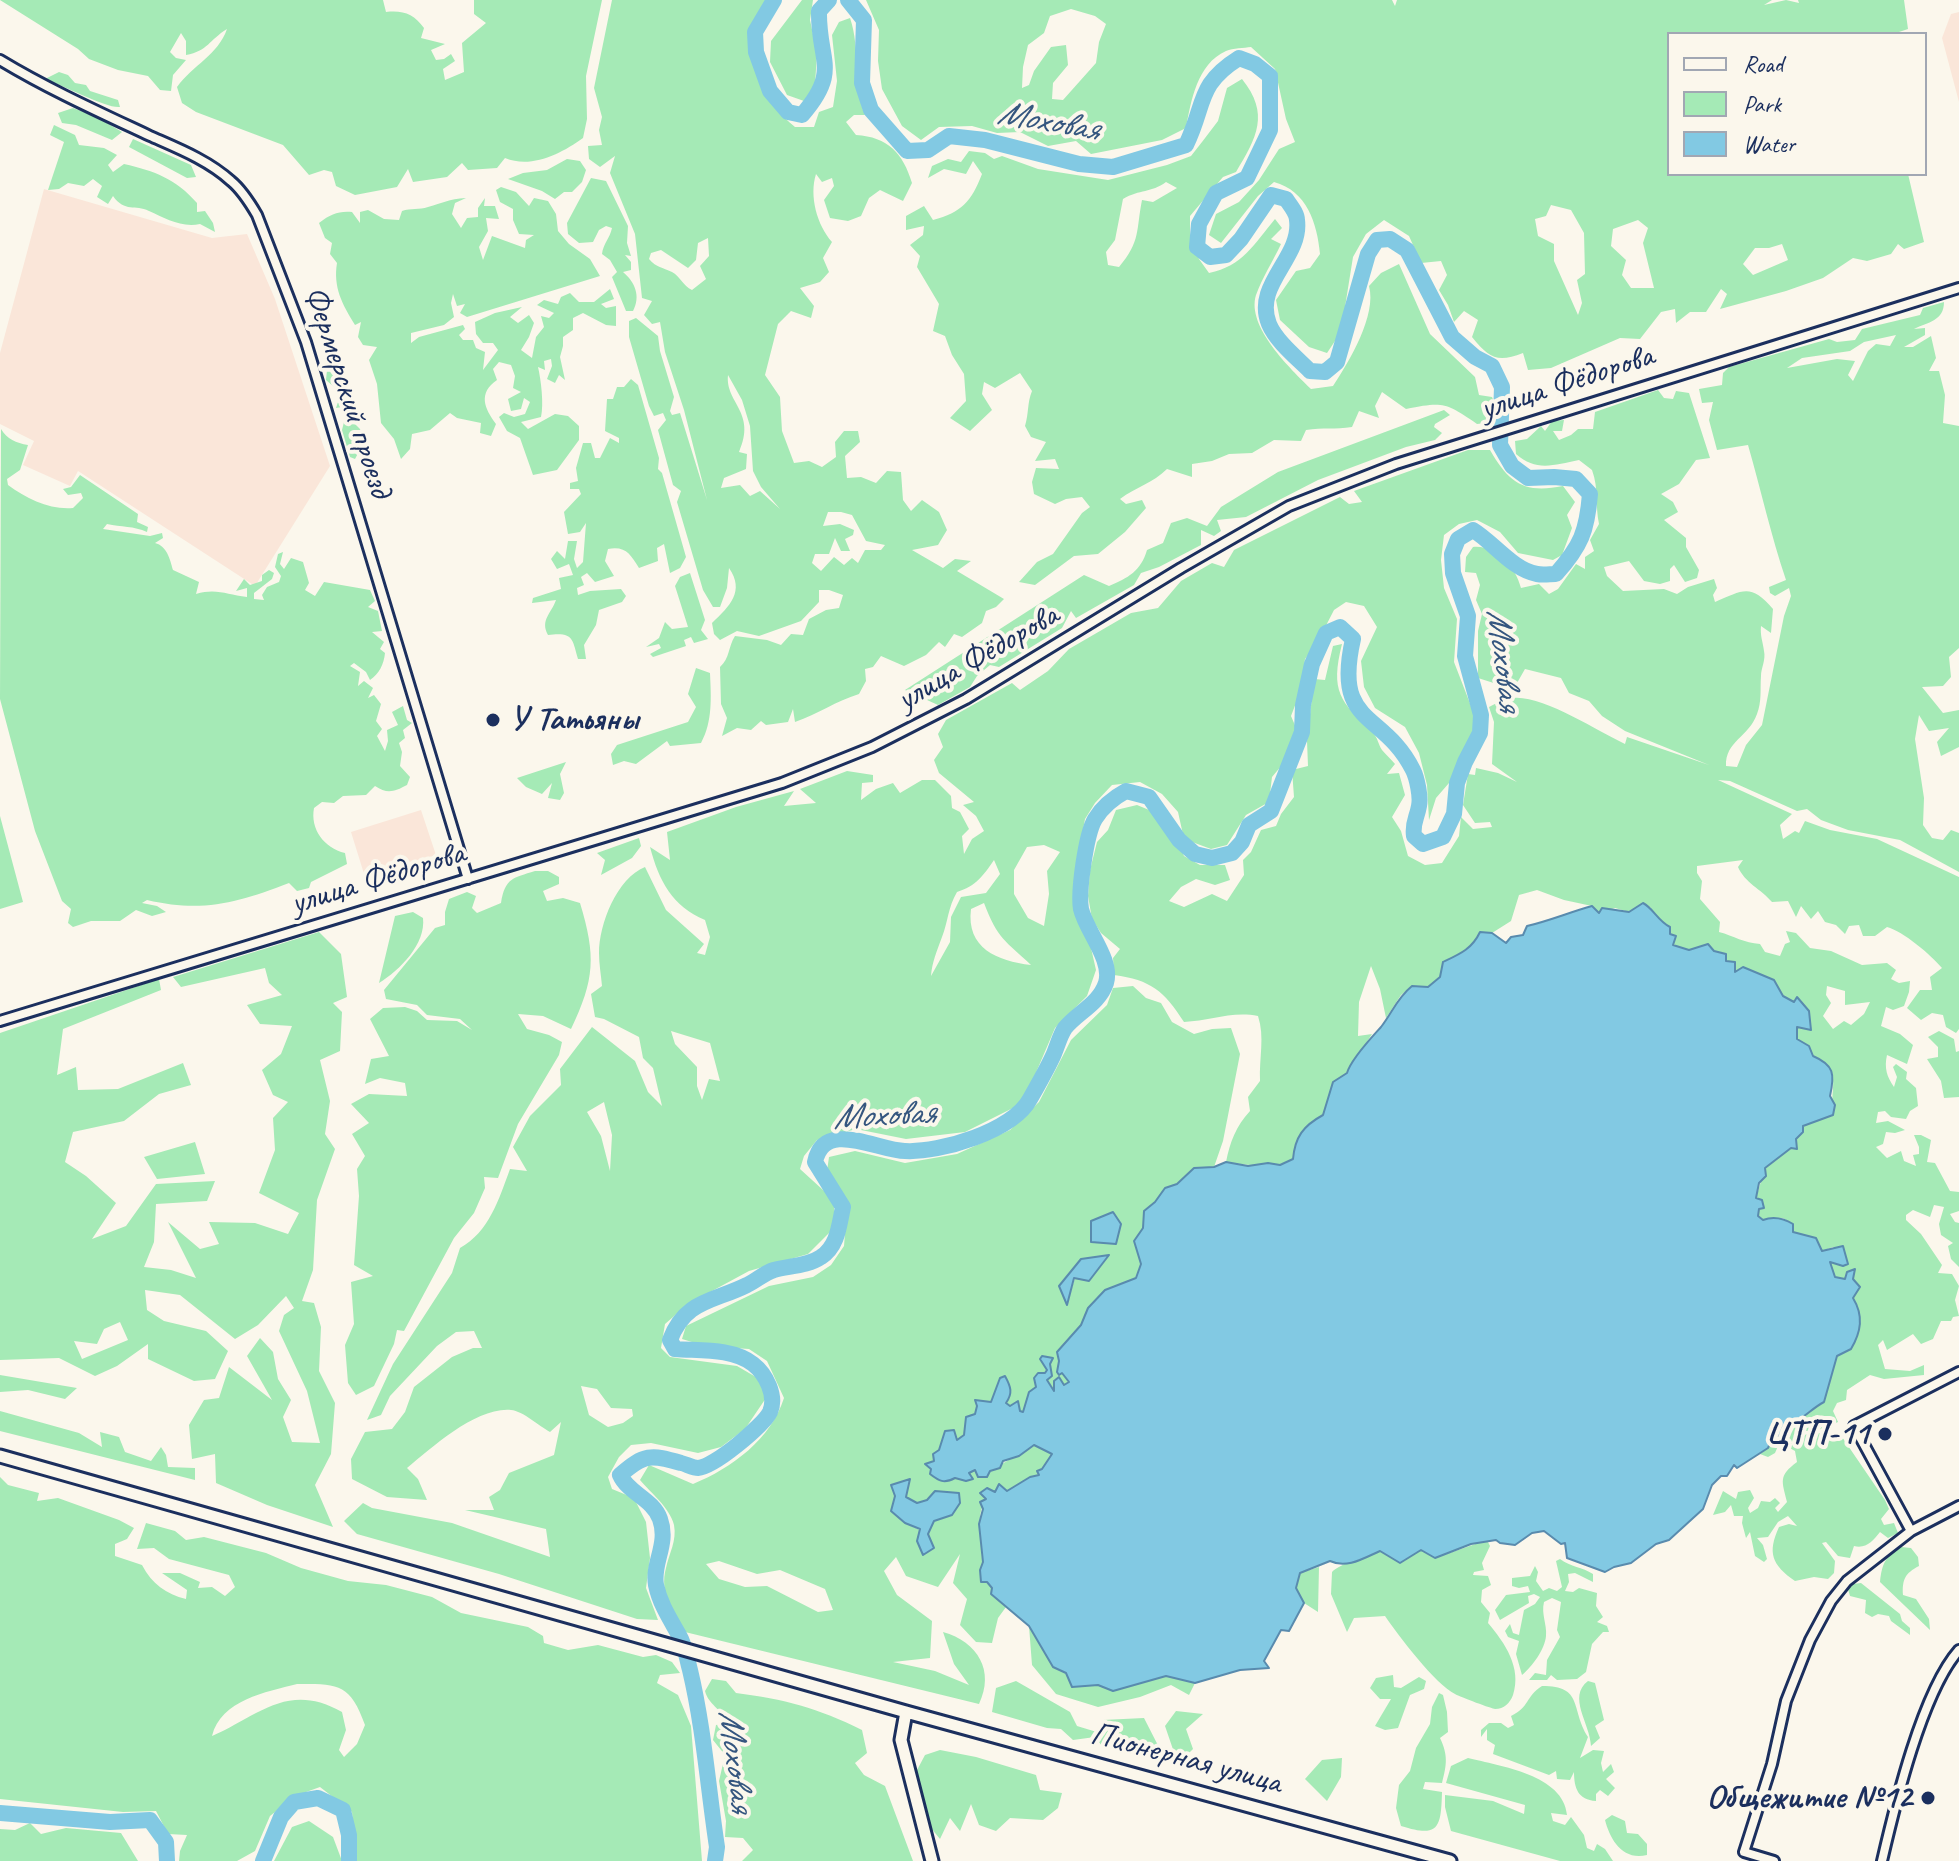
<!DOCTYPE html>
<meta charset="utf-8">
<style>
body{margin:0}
#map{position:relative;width:1959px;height:1861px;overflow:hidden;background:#fbf7ec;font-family:Caveat,sans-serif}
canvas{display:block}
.legend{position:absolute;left:1667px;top:32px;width:260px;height:144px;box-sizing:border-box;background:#fbf7ec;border:2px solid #a1a7b3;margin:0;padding:10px 14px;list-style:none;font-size:24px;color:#1b2f5e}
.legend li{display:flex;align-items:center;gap:16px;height:40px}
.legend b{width:40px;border:2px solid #a1a7b3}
</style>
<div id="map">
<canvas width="1959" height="1861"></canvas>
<ul class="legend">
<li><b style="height:10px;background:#fbf7ec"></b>Road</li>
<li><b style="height:22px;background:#a5eab6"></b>Park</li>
<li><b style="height:22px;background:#82c9e3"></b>Water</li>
</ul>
</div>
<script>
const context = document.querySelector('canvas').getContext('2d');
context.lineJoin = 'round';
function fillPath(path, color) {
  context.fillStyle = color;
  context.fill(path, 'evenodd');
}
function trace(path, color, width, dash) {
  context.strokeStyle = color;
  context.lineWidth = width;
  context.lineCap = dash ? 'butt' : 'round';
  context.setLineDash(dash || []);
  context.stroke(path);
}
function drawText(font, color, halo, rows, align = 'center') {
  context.font = font + ' Caveat,sans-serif';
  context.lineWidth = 8;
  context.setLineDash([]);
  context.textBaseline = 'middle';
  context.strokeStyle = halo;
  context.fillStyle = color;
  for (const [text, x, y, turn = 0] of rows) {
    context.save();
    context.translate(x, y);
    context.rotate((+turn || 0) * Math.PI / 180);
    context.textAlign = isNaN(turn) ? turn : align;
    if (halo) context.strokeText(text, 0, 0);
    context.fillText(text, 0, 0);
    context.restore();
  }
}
fillPath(new Path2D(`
 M1959 12V102L1942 38 1951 14Z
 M44 189 212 238 247 234 275 299 330 466 255 586 78 471 70 486 23 465 34 441 0 424V353Z
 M421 810 436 855 365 877 351 832Z`), '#fae6d9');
fillPath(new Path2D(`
 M0 0H383L386 12C403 10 414 14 424 28L421 38 445 44 431 50 436 60 444 59 451 54 455 61 443 69 445 80 464 72 462 43 486 23 474 14V0H602L586 76 587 119 583 138C561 154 531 169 505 158L497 168 468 170 462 163 447 177 413 182 408 169 397 187 355 195 336 186 332 172 324 170 309 175 283 145 196 112 182 103 177 87C193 65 218 55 227 29 209 40 208 51 186 55V41L181 33 170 52 176 58 186 60 173 75 171 91 160 90 148 76 118 70 89 59 78 49Z
 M612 0H766C763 8 757 15 754 23 742 59 767 105 795 127H814L819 112 833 107 837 81 832 35 839 22 850 18C861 50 852 83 865 115H854L846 122 856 135C888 137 903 153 912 183L903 201 880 190 869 198 861 216 848 221 830 218 824 200 834 186 832 178 822 182 816 174C809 196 817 225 832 242L823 258 829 272 820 282 800 288 814 306 811 318 791 311 778 324 765 375 780 397 782 431 794 463 809 461 822 467 836 457 835 442 844 431H858L860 442 845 456 847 478 861 477 876 483 887 471 901 472 903 500 911 511 922 500 939 512 947 530 938 545 912 550 943 568 955 559 971 561 957 571 1004 599 996 607 986 611 982 623 962 637 954 634 945 647 939 642 926 655 904 666 881 656 873 667 865 669 866 681 859 694C836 701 818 714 795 722L793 709 788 722 766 725 761 721 751 730 737 728 722 736 727 718 721 704 720 667C730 658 728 647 735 636L767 640 781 645 791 634 803 635 809 619 826 610 839 608 843 595 829 590H819V602L801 621 759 636 737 631 720 640 714 634 712 623C730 606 745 591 729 568L727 588 720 607H713L703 590 677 502 681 491 673 485 658 430 666 420 663 413 654 416 649 406 629 337V321L636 318 658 336 660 351 674 397 670 411 672 415 680 413 707 500 684 410 665 352 660 322 652 324 644 315 652 301 642 298 635 234 610 173 615 156 600 167 589 159 588 146 602 145 599 130 602 117 594 88ZM708 238 709 256 700 266 706 279 692 290C683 286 680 276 672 272 662 267 657 268 649 259L651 253 661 250 688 268 696 260 698 243ZM728 375 742 400 750 426 753 471 761 487 780 509 760 491 750 496 740 485 721 488 724 478 746 469 747 454 739 452C757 412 725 403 728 375ZM828 512H841L852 515 866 541 885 545 881 550H865L858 563 852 558 844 565 834 557 821 571 812 563 815 554H829L835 538 841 551H850L845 539 853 535 854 530 840 524 823 526Z
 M802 0H813L810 20 817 53 815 85 804 101 787 95 770 62 771 41Z
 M866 0H1392L1395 6 1397 0H1772L1764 5 1786 0 1799 3 1798 0H1904L1908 29 1893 34H1669V174H1908L1924 242 1904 249 1898 244 1891 254 1867 261 1853 258 1823 278 1786 291 1720 309 1727 294 1721 289 1706 312H1690L1676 323 1675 309 1661 312 1640 339 1620 338 1551 368 1528 370 1523 353C1497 363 1489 358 1472 337L1478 320 1464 311 1454 322 1448 305 1439 290 1447 275 1441 261 1421 263 1409 236 1384 220 1366 234 1353 257 1341 332 1327 353 1309 347 1280 320 1276 300 1296 271 1310 268 1320 254C1317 223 1307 191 1274 182L1258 196 1221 243 1209 235 1216 214 1239 202 1259 180 1279 149 1295 142 1286 119 1275 69 1251 47C1244 48 1233 48 1226 51 1197 64 1191 101 1186 128L1162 140 1091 154 1076 141 1048 146 1020 132 997 133 972 126 939 127 921 140 902 126 882 89 878 61 879 30ZM1071 9 1095 16 1106 24 1099 42 1096 63 1063 100 1052 99 1053 83 1068 65 1066 45 1051 47 1034 71 1029 85 1022 88 1023 67 1028 45 1044 33 1050 16ZM1551 205 1571 210 1584 233 1585 274 1577 280 1582 303 1578 315 1554 261V244L1538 236 1535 219 1546 216ZM1638 220 1648 228 1643 243 1654 288H1631L1622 275 1626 260 1611 246 1613 229ZM1782 244 1788 260 1753 275 1743 264 1755 248H1769Z
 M59 72 68 75 75 83 86 85 90 91 118 100 120 107C108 109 62 85 45 79Z
 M1242 79C1270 114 1257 137 1236 172L1223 177 1190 216V235L1199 259 1209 273C1243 266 1254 244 1275 219L1282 228 1271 239 1281 244C1273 261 1262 278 1256 295 1246 327 1291 369 1311 389L1333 386C1349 362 1377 315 1369 286L1381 273 1399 264 1430 334 1475 377 1479 395 1492 397 1497 409 1486 423 1477 424C1445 402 1443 402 1406 409L1382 392 1375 406 1379 418 1359 411 1352 427C1335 430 1323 427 1306 430L1301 441 1274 440 1252 453 1229 454 1212 461 1192 464V477L1167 469C1153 483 1136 487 1120 499L1126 504 1142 500 1146 508 1125 532 1098 554 1074 556 1035 585 1019 582 1037 562 1053 554 1082 513 1090 507 1082 497 1066 499 1055 504 1034 494 1032 482 1036 468 1059 469 1055 459 1035 461 1046 442 1031 437 1025 426C1029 413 1027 403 1032 391L1020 373 995 388 984 382 982 394 992 410 970 431 950 418 966 401 964 374 952 355 945 336 933 331 939 304 917 267 920 256 910 245 923 235 924 226 906 230V216L924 206 933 220C962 212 971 202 982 174L973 161 966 174 944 169 928 178 932 166 948 159 961 162 969 151 985 153 994 159 1002 156 1038 169 1108 180 1167 165 1191 156 1202 142 1218 121 1227 88ZM1166 182 1177 188 1153 202 1142 200C1136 230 1141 241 1119 267L1108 265 1106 252 1115 240 1123 199C1140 189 1151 193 1166 182Z
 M73 108 95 116 122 132 112 140 76 125 62 123 58 113Z
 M54 125 75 135 79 145 104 148 117 155 108 165 113 172 124 164C155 171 176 179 197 203V212L205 211 213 223 215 232 200 224C181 228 165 218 149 211 135 204 125 213 113 196L108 204 97 197 102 186 93 179 84 186 68 183 59 189 48 190 64 142 50 135Z
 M133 139 191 165 196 177 187 178 129 147Z
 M567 159 580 161 586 170 582 182 572 192H564L555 199 542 191 508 179 523 173 547 170Z
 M591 178 606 181 628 226 627 243 631 256 625 255 631 262V270L623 272C635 282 641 296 633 311H626L612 277 617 272 610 260 602 254C603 244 610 238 612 228L606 226 599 230 593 242 579 243 568 234 567 223Z
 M501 187 516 192 529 206 534 198 548 201 556 214 558 231 569 244 590 259 600 276 467 317 460 313 465 304 457 306 453 294 451 303 454 317 444 325 411 333V343L419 337 463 325 465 329 459 335 463 340H473L476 348 485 352 483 370 498 350 493 343H483L476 334 475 322 495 313 522 307 510 317 518 323 529 315 534 323 529 337 521 350 532 358 536 337 544 327 541 316 549 318 554 313 537 305 544 300 558 304 561 297 570 293 579 302H594L610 289 614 299 601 304 606 308 616 306V326L606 325 583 313 573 318V330L563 337V346L560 357 565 380 559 375 555 383 547 379 552 366 551 359 544 361 545 370 538 367C541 380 544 404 541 417L521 422 528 429 555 414 568 416 579 426V440L557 470 533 475 520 438 507 431 499 417 504 413 514 417 525 414 530 402 524 398 521 409 511 411 508 399 521 392 513 388 515 376 511 365 499 362 493 369 497 380C478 393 484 408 496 424L491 436 480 433 481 423 457 418 450 413 430 430 412 434 410 449 401 459 394 439 381 423 377 384 369 360 377 347 363 345 358 337 361 322 355 325C342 304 333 287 337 263L330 254 332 243 325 238 319 223C331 214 338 211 352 212L360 223V212L368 210 384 219 399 220 402 211C411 208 419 210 428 207 443 203 448 199 466 198L455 203 452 214 461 228 467 218 478 217V208L485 198 484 206H495L499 219 486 218 488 231 479 247 483 260 492 236 525 248 526 240 534 235 519 234 513 220V209L500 202 496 190Z
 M1944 302C1944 321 1928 322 1914 329L1925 328V335L1904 347H1913L1931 336 1936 358 1929 371H1939L1945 395 1943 423 1959 426V648L1949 657 1951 677 1943 686 1922 687 1943 713 1959 710V747L1941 756 1937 742 1949 728 1929 731 1919 715 1915 739 1924 798 1923 825 1932 838 1943 840 1951 830 1959 833V872L1900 840 1848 830 1821 820 1807 809 1797 811 1730 781 1718 780 1792 814 1780 825 1783 839 1795 831 1799 833 1805 821 1830 830 1877 839 1959 877V1029L1956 1033 1946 1027 1943 1015 1932 1013 1921 1020 1907 1008 1920 990H1932L1930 977 1942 968C1931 955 1903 931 1887 927L1875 936H1863L1859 925 1849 926 1845 934 1836 925 1825 922 1818 911 1811 919 1801 906 1796 917 1788 901 1772 902C1761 889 1745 883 1738 867L1743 860 1697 866V873L1702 881 1700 899 1720 922 1719 932C1734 936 1744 943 1760 944L1765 952 1780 956 1785 944 1790 942 1786 931 1796 933 1810 948 1831 951 1862 965 1887 963 1896 970 1891 979 1899 983 1910 981 1909 992 1904 1006 1893 1010 1886 1007 1881 1026 1900 1034 1913 1045 1907 1064 1887 1055C1884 1068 1887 1077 1894 1087L1897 1077 1893 1067 1896 1064 1907 1072 1906 1079 1916 1088 1918 1106 1910 1111 1906 1119 1891 1117 1885 1111 1878 1112 1876 1123 1888 1121 1905 1130 1895 1133 1886 1132 1883 1144 1876 1147 1887 1158 1901 1151 1904 1161 1916 1166 1913 1155 1919 1154V1147L1914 1135H1921L1931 1140 1927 1162 1935 1163 1950 1191 1959 1192V1211L1950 1214 1955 1222 1959 1223V1267L1951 1259 1948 1246 1953 1243 1941 1235 1939 1224 1944 1207 1934 1205 1930 1217 1913 1210 1906 1215V1220L1921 1234 1942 1265 1938 1273 1952 1274 1959 1286 1955 1300 1959 1316 1953 1317 1951 1321H1941L1933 1339 1921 1344 1913 1334 1887 1350 1883 1340 1878 1345 1885 1369 1910 1371 1924 1365V1375L1884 1379 1870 1375 1847 1390 1846 1400 1837 1403 1833 1411 1838 1422 1816 1431H1805L1802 1435 1830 1432 1840 1434 1885 1500 1889 1509 1881 1519 1884 1525 1894 1523 1898 1533 1888 1538 1880 1532C1873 1541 1866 1549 1854 1546L1850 1558 1838 1556 1826 1542 1822 1543 1835 1561 1834 1573 1828 1579 1814 1577 1795 1581C1772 1565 1767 1553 1779 1527L1789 1524 1797 1526 1788 1516 1778 1522 1768 1537 1757 1538 1763 1545 1767 1559 1764 1562 1755 1556 1750 1532 1746 1538 1742 1523 1743 1516H1734L1731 1505 1725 1512 1713 1515 1723 1491 1736 1499 1738 1492 1750 1490 1754 1498 1748 1508 1750 1513 1758 1508 1761 1501 1770 1502 1775 1498 1780 1503 1775 1508 1778 1512 1787 1502C1782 1481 1778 1476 1797 1462L1795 1451 1786 1446H1778L1775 1453 1768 1457 1760 1454 1768 1448 1772 1438 1782 1434 1787 1424C1803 1421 1810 1409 1824 1402L1853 1298 1846 1280 1835 1277 1830 1262 1847 1264 1845 1257 1833 1247 1822 1251 1808 1237 1793 1232 1792 1224 1783 1218 1763 1220 1758 1216 1759 1208H1764L1756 1198 1765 1168 1791 1148 1797 1149 1796 1139 1803 1132V1126L1833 1115C1829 1088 1844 1068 1813 1056L1809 1046 1797 1040V1027L1810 1030 1796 998 1794 1002 1783 996 1774 980 1743 967 1735 972 1708 944 1689 950 1673 945 1670 927 1658 920 1650 907 1629 912 1615 908 1599 913 1592 906 1564 900 1537 890 1519 895 1511 921 1492 933 1480 932C1472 949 1460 954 1443 962L1440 977 1427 988 1412 986 1401 995 1386 1018 1380 989 1371 966 1359 1002 1358 1036 1372 1034 1347 1073 1333 1082 1323 1115C1304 1126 1295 1137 1293 1159 1280 1169 1243 1165 1226 1162 1230 1142 1236 1126 1250 1111L1248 1097 1260 1081C1259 1058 1265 1037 1258 1016 1231 1011 1210 1021 1184 1022 1164 991 1151 980 1114 975L1113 958 1120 949 1101 933 1092 919 1088 896 1090 870 1097 842 1108 830 1116 810 1137 805 1154 812 1164 831 1180 846 1184 856 1200 865H1225L1230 880 1215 885 1196 879 1181 887 1169 901 1184 907 1212 894 1227 901 1244 875 1243 860 1251 852 1261 830 1276 826 1281 814 1294 797 1292 770 1308 766 1307 741 1314 679 1325 680 1333 646 1342 644C1330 692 1340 701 1373 733 1378 738 1378 744 1382 750 1386 755 1391 759 1395 764L1387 774 1399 773 1405 795 1392 817 1401 831 1408 856 1425 865 1442 863 1459 836 1461 817 1473 829 1492 827 1490 822 1475 823 1463 805 1468 774 1475 775 1476 768 1498 773 1517 782 1492 764 1494 722 1489 707C1497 703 1504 699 1513 698 1543 695 1597 731 1625 744L1627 737 1709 765 1625 731 1602 716 1589 701 1569 693 1561 678 1525 669 1517 683 1503 686 1478 678V631L1482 614 1476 600 1480 585 1476 573 1465 572 1466 557 1473 547C1497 545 1515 566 1521 588L1539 584 1549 594 1558 589 1576 564 1585 569V557L1594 551 1590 540 1599 524C1595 505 1599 489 1592 470L1579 460C1554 465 1536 472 1516 454L1515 441 1527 439 1541 426 1545 431 1552 421 1564 420 1562 431H1553L1559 440 1571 435 1578 429H1593L1595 412 1658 390 1664 398 1673 399 1676 391 1689 393 1710 458 1696 460 1679 484 1661 494 1673 502 1678 512 1664 520 1686 538V547L1699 570 1697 578 1685 582 1674 565 1670 569V581L1660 584 1644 581 1629 561 1604 567 1607 576 1623 591 1664 589 1677 594 1688 587 1714 579 1717 588 1713 595 1715 602C1743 590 1751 583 1773 609L1771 633 1761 626C1760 636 1763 642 1764 651 1766 660 1761 668 1761 676 1760 690 1762 701 1757 714 1749 737 1725 741 1726 766L1737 767 1746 745 1762 725 1784 616 1791 596 1789 588 1775 596 1770 593 1769 587 1786 580C1771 536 1761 490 1748 445L1717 450 1709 420 1713 402 1702 403 1699 389 1722 385 1723 373 1729 367 1829 339 1837 342 1855 340 1862 329 1920 315 1923 308ZM1896 335 1890 346 1876 344 1868 351 1853 381 1848 375 1855 361 1837 359 1787 368 1802 358 1850 351 1864 342ZM1827 986 1845 991V1005L1870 1002 1864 1014 1851 1025 1844 1021 1833 1029 1823 1016 1831 1003 1826 995Z
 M332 366 344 368 340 380 348 385 345 397 357 409 354 423 360 429 364 442 355 459 350 457 342 430 348 406 336 408 341 393 326 380 327 370Z
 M631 379 638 385 659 458 658 469 662 473 686 557 680 568 670 573 664 544 657 548 658 561 639 568C630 554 626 546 608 549L605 561 614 576 595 582 587 573 581 577 584 585 577 588 578 595 590 591 621 589 626 596 622 602 599 610 596 625 584 645 586 659H578C572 639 574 632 548 635 540 620 551 614 556 600L532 603 533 598 561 589 559 578 573 575 569 564 557 569 551 559 557 551 565 559 568 541H577L574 559 577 568 583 562 586 523 580 532 568 534 564 512 581 494 579 489H570V483L578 481 576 468 583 443H591L595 458H600L610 438 619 443V438L605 431 607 399H613L617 387H624Z
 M1444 410 1450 415 1435 424 1434 427 1442 433 1435 440 1406 447 1318 480 1246 517 1217 520 1221 531 1214 536 1201 530V545L1159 567 1141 573 1134 585 1076 618 1071 611 1062 628 999 667 990 665 977 676 970 687 938 705 905 690 1084 575 1109 586C1128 578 1141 571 1147 550L1163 543 1171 523 1187 518 1207 526 1221 507 1278 472Z
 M1 429C7 439 16 443 28 445L20 470 7 479 8 485C27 499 50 510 73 508L83 498 81 493 68 495 63 489 71 487 80 475 138 514 137 522 148 527 147 532C134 526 121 527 107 524L103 529 150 536 162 533 163 538 155 543C167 546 170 559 173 570L199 582 196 594C217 588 227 595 247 597V588L236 591 244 579 250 585 262 581V575L269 570 274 573 272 579 254 593V599L264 600 262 595 267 587 279 582 281 576 275 567 278 554 283 552 280 564 284 569 291 558 303 562 309 583 305 590 315 596 324 582 370 590 375 601 368 607 378 611 382 631 372 632 384 642 380 649 385 653C384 664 379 674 370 680L366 672 354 663 350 666 360 672 358 686 364 681 373 688 368 698 374 695 381 704 376 721 382 729 377 736 385 751 388 741 387 730 398 725 392 712 403 706 407 720 412 723 403 730 405 738 399 743 402 752 400 766 410 777 407 785C394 792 387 794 375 786L366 795 343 796 334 803 322 802 314 808C310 829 324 848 345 853L347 864 311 882 309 888 297 891 289 883C237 903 202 913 147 900L142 903 157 906 166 912 152 916 136 910 120 921H91L73 927 68 923 71 909 62 901 35 831 0 699Z
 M1468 450H1490C1509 483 1524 494 1563 486L1575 502 1567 515 1572 528 1562 555 1553 560 1518 553 1500 532 1477 520 1459 524 1444 535 1441 560 1444 588 1457 619 1454 662 1476 719 1473 738 1449 783 1436 798 1429 820 1427 785 1419 753 1405 727 1375 708 1364 687 1361 661 1377 627 1364 606 1346 602 1334 610 1317 643 1305 659 1301 690 1291 716 1297 730 1282 765 1272 777 1269 802 1246 815 1227 845 1211 849 1184 839 1178 812 1162 794 1140 782 1112 785 1095 803 1085 819 1073 887 1077 914 1091 948 1096 970 1087 996 1055 1028 1029 1089 1017 1106 965 1132 906 1139 856 1129 817 1140 804 1156 800 1169 834 1200V1228L808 1254 749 1271 688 1304 665 1324 661 1348 670 1357 737 1366 761 1380 766 1398 745 1429 721 1447 698 1453 651 1443 631 1445 619 1457 608 1477 612 1489 634 1498 646 1522 650 1558 646 1588 658 1620 637 1619 499 1574 357 1534 344 1521 363 1503 372 1508 452 1523 550 1557 546 1529 465 1510H494L489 1497 500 1490 509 1473 554 1455 561 1422 550 1432C539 1426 523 1411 511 1410 476 1407 433 1447 407 1468L418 1479 427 1500 387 1497 352 1479 351 1459 365 1432 392 1429 405 1412 414 1387 452 1357 473 1348H482L474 1331 456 1332 437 1346 390 1396 381 1415 367 1420 393 1364 452 1273 460 1248C489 1232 499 1199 510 1169L527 1171 513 1147 530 1116 561 1085 560 1069 592 1027 635 1061 648 1092 662 1106 653 1068 643 1058 639 1037 604 1019 595 1017 591 994 602 986C601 975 599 964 599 953 599 924 617 878 645 867L666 910 704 944 697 953 705 955 710 937 705 920C672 906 659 881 650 847L670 860 667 832 736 807 794 791 784 806 816 803 800 789 847 771 873 775V782L862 783 861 800 876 789 893 783 900 793 922 780H935L951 796 952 808 960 812 969 829 962 836 964 854 972 839 984 831 976 816 963 805 974 802 939 773 934 760 943 747 938 734 946 720 1012 683 1020 690 1048 671 1069 649 1131 613 1158 608 1181 581 1212 563 1224 567 1234 550 1340 497 1349 504 1362 502 1354 491ZM1044 845 1060 852 1047 871 1049 894 1044 926 1028 918 1014 894V870L1027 847ZM994 860 1000 874 986 893 961 897 951 917 950 942 931 976C932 962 937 951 942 937 948 922 948 907 957 892 976 886 983 876 994 860ZM984 903C998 940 1005 940 1031 965 997 961 966 948 971 909ZM671 1031 710 1043 720 1081 709 1079 702 1100 697 1086V1067L675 1044ZM604 1102 612 1135 610 1171 601 1136 587 1112ZM581 1386 597 1389 611 1408 632 1409 633 1416 623 1423 608 1427 589 1415Z
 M690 573 705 620 701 630 708 639 694 643 691 637 684 640 686 646 653 657 650 654 661 648 659 644 646 647 659 638 665 622 672 629 688 627 675 586 680 577Z
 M696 668 710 673C711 697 713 721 701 743L670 746 667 741 636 764 624 761 613 765 611 754 617 745 688 722 696 707 688 694Z
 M566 762 560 774 564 793 560 800 548 798 552 783 542 794 526 787 517 778Z
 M0 816 23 902 0 909Z
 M639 838 641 846 632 858 601 875 605 860 597 853Z
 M535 871H548L559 877V884L543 891 547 901 563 898 580 903C596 956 595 979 571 1029L543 1016 518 1014 527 1029 549 1035 562 1042 559 1055 518 1124 498 1178 484 1177 485 1188 474 1213 454 1238 404 1331 397 1330 394 1344 374 1386 356 1395 348 1383 345 1345 354 1324 351 1282 373 1276 354 1265 359 1196 357 1169 365 1156 352 1134 369 1123 351 1104 369 1094 407 1096 405 1083 380 1078 365 1084 371 1059 389 1056 370 1019 383 1008 405 1007 417 1011 427 1020 457 1021 472 1030 460 1019 427 1015 417 1005 386 999 384 990 435 928 445 925V912L449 899 467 892 476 896 472 908 477 913 501 903C505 878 513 878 535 871Z
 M413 912 423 918C426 944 400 970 379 983L395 916Z
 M319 932 341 954 347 997 333 1003 342 1012 340 1051 320 1060 330 1101 325 1134 335 1149 317 1200 313 1270 302 1301 314 1303 321 1327 319 1371 335 1403 331 1454 315 1485 333 1527 267 1505 216 1483 215 1454 192 1459 189 1425 204 1400 219 1398 229 1367 272 1400 247 1356 260 1338 273 1352 278 1379 291 1400 283 1417 292 1442 320 1443 307 1391 279 1331 284 1315 294 1308 286 1296 258 1325 235 1339 180 1295 145 1290 147 1310 164 1321 206 1331 228 1351 215 1379 194 1381 148 1359V1344L117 1366 95 1376 59 1358 0 1360V1033L159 979 161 990 63 1029 57 1075 76 1067 78 1090 118 1089 183 1063 191 1085 159 1094 124 1121 73 1132 65 1162 86 1176 116 1203 92 1239 126 1226 156 1184 215 1181 207 1201 156 1204 154 1242 144 1267 171 1270 196 1278 168 1222 200 1249 219 1244 209 1222 255 1223 288 1234 299 1213 259 1193 275 1150 273 1118 288 1102 273 1095 262 1070 281 1054 292 1026 260 1024 247 1005 282 995 269 983 265 968 181 987 173 977ZM120 1322 128 1340 82 1359 74 1341 97 1344 104 1329Z
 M1133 986 1146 998 1161 1003 1172 1022 1194 1034 1212 1029 1231 1028 1240 1054 1223 1141 1214 1167 1194 1168 1177 1184 1165 1188 1155 1202 1144 1211 1143 1228 1134 1241 1141 1264 1136 1278 1105 1290 1088 1308 1081 1325 1057 1352 1062 1373 1069 1382 1064 1385 1058 1378 1054 1381 1055 1392 1047 1379 1052 1375 1047 1359H1040L1047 1370 1036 1387 1029 1392 1023 1413 1006 1403 1000 1378 991 1402 976 1401 977 1406 975 1414 967 1418 964 1435 957 1441 948 1481 975 1470 990 1471 1034 1445 1053 1454 1042 1469 1038 1471 1040 1475C1026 1477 1018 1487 1006 1491 997 1494 1002 1489 994 1493 972 1504 982 1539 982 1558 983 1566 980 1573 981 1582L986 1581 992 1588 991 1594 1006 1607 998 1618 992 1643 976 1642 960 1625 967 1599 953 1583 960 1554 938 1587 906 1576 896 1557 884 1571 897 1595 932 1621 930 1658 893 1662 935 1671 969 1685 954 1664 943 1632C978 1642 995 1671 979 1704L685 1632C673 1611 659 1593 666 1568 669 1553 677 1541 674 1525 670 1508 651 1493 640 1480L649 1465 693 1484C732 1468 771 1439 784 1398L767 1361 749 1349 705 1346 682 1339 686 1326 769 1286 813 1277 831 1265 844 1246 847 1208 840 1189 827 1171 829 1157 855 1151 905 1163 957 1154 1010 1130 1039 1102 1071 1040 1107 1005 1113 988ZM1108 1256 1089 1281 1075 1278 1067 1303 1059 1285 1081 1259ZM910 1480 905 1497 918 1503 927 1500 952 1515 934 1521 928 1534 905 1523 891 1511 895 1496ZM719 1561 757 1574 780 1570 825 1589 833 1610 818 1612 767 1586 745 1587 719 1579 706 1564Z
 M1939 1031 1954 1039 1956 1052 1959 1051V1097L1944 1098 1941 1081 1927 1059 1938 1057V1047L1928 1037Z
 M195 1142 205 1174 157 1179 144 1157Z
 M0 1375 77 1388 65 1399 28 1390 0 1392Z
 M0 1411 79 1433 102 1447 100 1432 119 1437 125 1452 151 1461 161 1447 166 1455 168 1467 195 1468V1480L0 1431Z
 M0 1477 8 1485 39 1493 37 1501 58 1498 119 1520 134 1528 127 1539 115 1544V1556L142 1565C152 1584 166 1594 186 1599L187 1590 162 1573H180L200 1582 198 1588 212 1587 225 1596 235 1587 229 1575 169 1559 154 1548 137 1549 146 1523 175 1531 186 1540 204 1537 266 1553 301 1568 348 1581 386 1585 432 1597 461 1613 528 1627 543 1636 544 1643 568 1650 598 1645 643 1657 656 1655 672 1662 680 1673 660 1675 657 1683 678 1695 691 1726 702 1861H356L352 1812 320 1787 295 1796 270 1816 255 1851 237 1861H179L180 1851 187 1835 168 1834 156 1811 123 1812 0 1799ZM297 1684C338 1684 350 1683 365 1725L357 1744 344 1757 339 1750 346 1730 342 1712C288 1681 258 1716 212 1736 221 1700 266 1692 297 1684Z
 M1487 1540 1490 1546 1482 1563 1484 1570 1474 1572 1473 1575 1488 1576 1491 1585 1482 1590 1481 1602 1490 1613 1488 1623C1505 1643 1522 1668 1513 1695 1510 1703 1504 1709 1495 1709 1493 1709 1460 1697 1455 1694 1436 1685 1398 1635 1385 1616L1354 1618 1347 1632 1331 1594 1332 1572C1341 1563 1366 1557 1380 1551L1400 1563 1421 1550 1435 1558Z
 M1901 1547 1911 1548 1918 1557 1919 1566C1905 1573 1902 1580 1903 1595L1916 1599 1929 1619 1930 1630 1880 1582C1882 1564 1885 1556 1901 1547Z
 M1560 1559C1571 1567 1582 1567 1593 1574V1582L1575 1573 1568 1574 1569 1582 1565 1591 1573 1592 1579 1588 1597 1593 1596 1606 1603 1617 1597 1622 1607 1626 1609 1632H1603L1592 1644 1586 1672 1577 1679 1557 1680 1551 1675 1547 1680H1529L1535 1673 1546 1675 1547 1660 1560 1637 1557 1630 1561 1602 1552 1598 1544 1602C1541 1614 1547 1624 1546 1636 1545 1649 1532 1667 1522 1675L1516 1654 1519 1641 1508 1637 1505 1631 1510 1624 1513 1633 1519 1635 1524 1610 1535 1604 1540 1597 1534 1594 1528 1596 1529 1603 1500 1620 1495 1610 1506 1595 1530 1592 1528 1586 1519 1588 1512 1586V1578L1530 1576 1535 1566 1538 1572 1536 1581 1543 1591 1549 1588 1557 1591 1562 1587 1556 1561Z
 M1319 1567 1318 1612 1304 1603 1296 1588 1300 1573Z
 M1861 1583 1900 1614 1902 1621 1910 1628V1635L1891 1621 1889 1616 1878 1614 1872 1617 1865 1613 1866 1600 1850 1596 1848 1589 1853 1584Z
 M1029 1626 1053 1667 1066 1673 1072 1687 1098 1685 1113 1690 1166 1676 1195 1683 1189 1695 1171 1685 1140 1697 1098 1707 1056 1694 1032 1665Z
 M1393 1675 1394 1687 1401 1688 1419 1677 1426 1681 1424 1689 1410 1695 1398 1728 1385 1730 1375 1726 1391 1699H1380L1370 1688 1376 1678Z
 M712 1679 726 1681 736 1693C784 1699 818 1708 862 1730L867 1753 855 1763 864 1775 885 1786 913 1861H742L753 1850 743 1838 725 1837 726 1821 719 1781 725 1755 713 1740 716 1725 726 1723C721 1707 709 1706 705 1691Z
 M1016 1681 1070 1712 1077 1726 1100 1733 1103 1720 1144 1718 1167 1763 1102 1746 1095 1737 1073 1740 1061 1729 1047 1728 992 1712 996 1688Z
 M1588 1681 1595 1683 1604 1720 1595 1726 1600 1738 1591 1746C1590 1723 1567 1697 1588 1681Z
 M1542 1686C1584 1686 1570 1708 1588 1737L1580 1758 1593 1750 1604 1751 1601 1763 1603 1772 1611 1764 1614 1772 1606 1779 1615 1788 1608 1796 1600 1790 1596 1794V1801C1578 1800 1574 1788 1574 1772L1570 1780 1557 1779 1556 1771 1549 1775 1493 1754 1495 1745 1487 1740V1729L1481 1737V1730L1489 1723H1501L1508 1728 1514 1725 1511 1716C1530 1707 1525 1697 1542 1686Z
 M1439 1693 1443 1695 1447 1712 1448 1732 1440 1738C1448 1755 1447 1764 1442 1783L1425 1782 1423 1789 1442 1792C1441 1828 1439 1838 1401 1826L1396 1808 1399 1785 1410 1771 1416 1748 1430 1724 1432 1707Z
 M1176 1711 1203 1714 1186 1729 1193 1749 1178 1764 1165 1726Z
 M940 1750 976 1757 1036 1775 1040 1790 1062 1793 1058 1808 1043 1820 1010 1818 996 1831 979 1825 971 1804 960 1831 950 1818 940 1839 931 1828 916 1772 925 1755Z
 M1342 1758 1341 1777 1327 1801 1305 1779 1322 1760Z
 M1468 1758C1500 1766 1564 1775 1567 1815L1551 1813 1553 1821 1565 1825 1571 1817 1584 1835 1587 1848 1594 1851 1597 1844 1605 1849 1613 1861H1560L1451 1831 1445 1807V1795L1493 1801 1524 1814 1525 1805 1446 1783 1451 1766Z
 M1612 1815 1625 1821 1627 1833 1638 1834 1647 1844V1855C1622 1861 1610 1839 1605 1820Z
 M309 1821 333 1837 342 1861H274L292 1827Z
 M30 1823 41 1834 66 1828 121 1833 138 1861H0V1829L15 1830Z`), '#a5eab6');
const water = new Path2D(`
 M1643 903C1654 909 1657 920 1670 927V934L1676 936 1673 945 1689 950 1708 944 1714 951 1726 954V961L1735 962V972L1743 967 1774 980 1783 996 1794 1002 1797 997 1809 1011 1811 1030 1797 1027V1039L1809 1046 1813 1056C1834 1065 1835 1074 1830 1096L1835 1105 1833 1115 1803 1126V1132L1796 1139 1797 1149 1791 1148 1765 1168 1766 1176 1759 1183 1756 1198 1762 1200 1764 1208 1759 1209 1758 1216 1763 1220C1774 1216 1783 1218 1793 1224V1232L1816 1238 1822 1251 1843 1246 1848 1264 1843 1266 1830 1262 1835 1277 1845 1279 1847 1272 1855 1269 1853 1279 1860 1287 1853 1298C1864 1316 1861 1332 1851 1349L1837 1356 1824 1402C1809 1410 1804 1420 1787 1424L1782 1434 1772 1439 1768 1448 1737 1468 1734 1465 1727 1476H1721L1712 1485 1703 1509 1669 1540 1656 1544 1631 1563 1614 1567 1605 1572 1567 1558 1565 1543 1561 1544 1544 1531 1532 1533 1515 1545 1500 1543 1496 1540 1471 1544 1435 1558 1421 1550 1400 1563 1380 1551C1364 1558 1347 1569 1330 1561L1300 1573 1296 1588 1304 1603 1289 1631 1281 1630 1264 1661 1269 1668 1240 1670 1195 1683 1166 1676 1113 1691 1098 1685 1072 1687 1066 1673 1053 1667 1029 1626 991 1594 992 1588 987 1582H981L980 1570 983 1562 979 1524 983 1509 980 1502 986 1499 980 1493 987 1488 995 1492 999 1484 1007 1491 1030 1477 1039 1475 1037 1471 1042 1469 1052 1454 1034 1445 1019 1456 1003 1461 1000 1468 990 1471 987 1477H978L975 1470 969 1473 973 1479 966 1481 955 1478C944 1484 939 1481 930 1474L931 1469 925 1464 934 1461 933 1454 939 1450 945 1431 954 1430 957 1440 964 1435 966 1417 975 1414 977 1406 975 1400 991 1402 1000 1378 1005 1376C1011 1387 1013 1393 1006 1403L1010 1406 1018 1401 1020 1411 1023 1412 1029 1392 1036 1387 1034 1378 1038 1373H1045L1047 1370 1040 1359 1042 1356 1053 1358 1050 1364 1052 1376 1047 1380 1054 1391V1381L1059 1377 1064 1385 1069 1382 1062 1373 1059 1375 1057 1372 1059 1361 1057 1352 1081 1325 1088 1308 1105 1290 1136 1278 1141 1264 1134 1241 1143 1228 1144 1211 1155 1202 1165 1188 1177 1184 1194 1168 1214 1167 1226 1162 1248 1166 1268 1163 1280 1165 1293 1159C1295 1137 1303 1126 1323 1115L1333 1082 1347 1073C1351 1059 1371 1038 1381 1027 1392 1013 1397 998 1412 986L1428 987 1440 977 1443 962C1460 954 1472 949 1480 932L1492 933 1506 943 1511 937 1523 935 1527 926C1549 921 1570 912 1592 906L1599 913 1602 908 1629 912Z
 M1113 1212 1121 1224 1116 1244 1091 1242V1221Z
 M1109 1255 1089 1281 1074 1278 1067 1305 1059 1286 1081 1259Z
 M910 1479 906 1497 917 1503 927 1500 935 1491 959 1493 960 1503 952 1515 934 1521 928 1534 934 1548 923 1555 917 1541 920 1529 905 1523 891 1511 895 1496 891 1485Z`);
fillPath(water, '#82c9e3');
trace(water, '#598bae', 2);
trace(new Path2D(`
 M774 0 755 32 756 52 770 91 788 112 802 115C841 70 818 61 819 11L829 0
 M0 1813 110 1822 150 1820 166 1842 167 1861
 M263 1861 281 1817 294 1802 318 1798 343 1810 349 1835V1861
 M715 1861 717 1847C708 1788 704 1729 690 1670 687 1659 685 1645 679 1635 670 1619 660 1604 656 1585 652 1563 669 1544 660 1519 653 1499 628 1493 620 1475 644 1454 651 1454 681 1463 686 1464 693 1468 698 1468 714 1467 763 1426 770 1412 777 1396 766 1374 753 1364 732 1348 700 1351 675 1349L670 1340C685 1300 713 1302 747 1285 756 1281 764 1273 774 1270 789 1266 808 1266 821 1257 838 1246 839 1225 843 1207L815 1162C824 1118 878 1151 905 1151 940 1153 1013 1131 1030 1099 1038 1085 1046 1071 1053 1056 1057 1047 1060 1035 1065 1028 1078 1012 1099 1004 1106 983 1113 960 1086 931 1081 909 1078 892 1086 834 1095 819 1103 806 1113 798 1126 791L1149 797 1179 840 1195 854 1212 858 1232 853 1242 842 1249 825 1271 811 1302 732 1303 705 1312 664 1326 633 1340 627 1353 639C1333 727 1383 710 1413 770 1417 778 1421 797 1419 806 1417 818 1412 823 1414 836L1423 844 1443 837 1454 814 1457 783 1465 762 1480 733 1481 715 1465 656 1468 616 1453 573 1452 554 1458 539 1473 530C1493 542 1513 570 1537 574 1543 575 1550 574 1556 574 1581 546 1587 531 1590 494L1576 479 1554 477 1528 478 1512 466 1500 445 1502 387 1492 366 1475 357 1452 337 1407 250 1390 239 1377 240 1368 254 1337 362 1325 372 1310 371C1297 358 1276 341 1269 324 1253 284 1302 258 1297 220 1297 213 1290 205 1286 199L1271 195 1241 239 1226 255 1210 257 1197 247 1199 224 1216 193 1247 178 1270 130V76L1255 64 1239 58C1196 85 1206 104 1186 145L1113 167 1079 164 985 140 949 136 928 150 907 151 871 110 862 83 864 20 848 0`), '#82c9e3', 16);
const street = new Path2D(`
 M0 60C48 89 99 112 150 136 177 148 208 160 231 181 242 190 250 203 257 215L306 342 468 879
 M0 1021 782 783 872 747 966 699 1181 568 1289 506 1396 464 1959 288
 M1911 1531 1854 1426 1959 1372
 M1774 1861 1744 1852 1772 1764 1786 1701 1810 1640 1831 1601 1847 1581 1911 1531 1959 1506
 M1882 1861C1895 1805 1922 1692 1959 1650`);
const secondary = new Path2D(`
 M0 1456 906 1712 1450 1861
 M906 1712 901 1740 932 1861`);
trace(street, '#1b2f5e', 14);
trace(secondary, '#1b2f5e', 17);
trace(street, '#fbf7ec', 8);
trace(secondary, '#fbf7ec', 11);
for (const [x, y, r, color] of [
 [493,720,8,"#1b2f5e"],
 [1885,1434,8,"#1b2f5e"],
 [1928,1798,8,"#1b2f5e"]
]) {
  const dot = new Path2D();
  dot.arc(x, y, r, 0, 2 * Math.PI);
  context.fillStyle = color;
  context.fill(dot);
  trace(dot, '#fbf7ec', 3);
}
drawText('34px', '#1b2f5e', '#fbf7ec', [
 ["улица Фёдорова",1567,383,-18],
 ["Фермерский проезд",347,392,72],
 ["улица Фёдорова",978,658,-30],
 ["улица Фёдорова",378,879,-17],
 ["Пионерная улица",1186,1759,15]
]);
drawText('bold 34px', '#1b2f5e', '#fbf7ec', [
 ["У Татьяны",509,720,"left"],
 ["ЦТП-11",1869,1434],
 ["Общежитие №12",1912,1798]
], 'right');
drawText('italic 36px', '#35567f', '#fbf7ec', [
 ["Моховая",1048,122,10],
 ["Моховая",1503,660,83],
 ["Моховая",884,1116,-3],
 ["Моховая",735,1761,83]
]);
</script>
